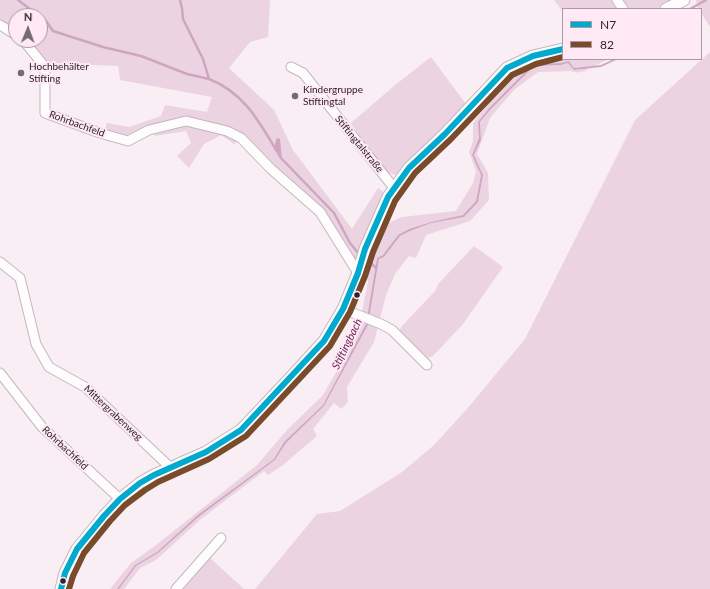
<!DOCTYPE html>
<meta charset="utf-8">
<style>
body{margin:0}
#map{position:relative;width:710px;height:589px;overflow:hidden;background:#f9eef4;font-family:Lato,sans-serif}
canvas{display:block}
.legend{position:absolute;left:562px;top:8px;width:140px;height:52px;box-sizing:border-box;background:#fee9f5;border:1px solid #aa9aa3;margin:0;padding:5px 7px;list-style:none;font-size:12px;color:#2d2329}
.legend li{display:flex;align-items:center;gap:8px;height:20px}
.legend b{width:20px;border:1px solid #aa9aa3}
.north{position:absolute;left:8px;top:8px;width:40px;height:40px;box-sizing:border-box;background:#fee9f5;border:1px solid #aa9aa3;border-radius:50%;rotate:1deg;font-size:11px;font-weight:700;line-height:16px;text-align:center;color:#2d2329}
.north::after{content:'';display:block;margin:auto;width:14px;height:18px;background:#746a70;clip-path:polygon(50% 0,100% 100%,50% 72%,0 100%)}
</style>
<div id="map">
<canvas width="710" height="589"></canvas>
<ul class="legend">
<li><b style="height:5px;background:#00a9ce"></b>N7</li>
<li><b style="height:5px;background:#7a4b2a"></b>82</li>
</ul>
<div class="north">N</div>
</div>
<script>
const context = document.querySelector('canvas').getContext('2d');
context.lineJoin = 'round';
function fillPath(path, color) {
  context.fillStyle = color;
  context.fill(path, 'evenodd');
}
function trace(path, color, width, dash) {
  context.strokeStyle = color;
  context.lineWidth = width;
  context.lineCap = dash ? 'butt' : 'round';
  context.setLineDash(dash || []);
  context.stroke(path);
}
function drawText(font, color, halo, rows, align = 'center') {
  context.font = font + ' Lato,sans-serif';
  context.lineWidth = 4;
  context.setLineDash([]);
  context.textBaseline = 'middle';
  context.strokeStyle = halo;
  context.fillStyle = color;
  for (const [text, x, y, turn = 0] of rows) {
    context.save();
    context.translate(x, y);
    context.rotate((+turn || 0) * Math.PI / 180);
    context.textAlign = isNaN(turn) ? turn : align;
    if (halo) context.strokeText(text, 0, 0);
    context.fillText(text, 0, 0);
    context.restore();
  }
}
fillPath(new Path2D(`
 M0 0H270L268 37 250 42 229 68 274 110 293 150 352 229 378 188 385 193 364 239 375 244 386 224 402 217 456 211 473 183 476 171 469 152 473 141V123L516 70 533 61 563 53V59H609L594 66 574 68 569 61 561 63 533 64 489 108 478 122 479 138 472 155 481 175 476 201 463 215 431 222 409 229 398 235 383 255 377 258 366 324 323 405 284 442 274 459 199 514 157 552 135 565 117 589H110L131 563 156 545 257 465 287 430 323 395 357 336 368 282 366 272 350 256 324 210 274 166 244 134 234 144 221 135 204 144 189 168 177 156 191 143 186 131 155 136 151 125 128 135 105 130 107 123 129 127 161 116 165 105 207 112 212 97 120 80 118 66 46 63 28 40H40V16H16V30L0 19Z
 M554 0H673L656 9H563V12Z
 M696 0H710V27L701 13V9H698Z
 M710 52V589H255L317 514 340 511 402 472 433 446 467 409 525 339 635 120Z
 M431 57 466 104 396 175 385 172 351 123 395 85Z
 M568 63 574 70 590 68C585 72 577 74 571 71L538 72 514 90 490 118 477 154 488 173 489 200 470 221 426 235 416 258 409 256 395 274 386 295 374 342 347 387 348 402 341 409 334 403 313 429 317 436 283 465 268 475 264 471 201 519 156 560 140 568 124 589H119L136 566 158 553 201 515 275 460 286 443 324 406 368 325 379 259 384 257 400 236 410 231 431 223 464 217 478 202 483 175 474 155 481 140 480 122 490 110 534 66 561 65Z
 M474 246 503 267 463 324 433 356 428 358 416 349 399 332 401 327 436 290 438 284Z
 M209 557 244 589H183L181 588Z`), '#ebd3e2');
fillPath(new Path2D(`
 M614 59H618L601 67 574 70 568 63 561 65 534 66 490 110 480 122 481 140 474 155 483 175 478 202 464 217 431 223 410 231 400 236 384 257 379 259 368 325 324 406 286 443 275 460 201 515 158 553 136 566 119 589H117L135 565 157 552 199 514 274 459 284 442 323 405 366 324 377 258 383 255 398 235 409 229 431 222 463 215 476 201 481 175 472 155 479 138 478 122 489 108 533 64 561 63 569 61 574 68 601 65Z
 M277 138 280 139 282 159H281C275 153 273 146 277 138Z`), '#cea6c0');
trace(new Path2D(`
 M18 0 46 21 53 31 103 47 141 56 187 74 209 79
 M180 0 182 8 183 19 203 59 209 79C243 92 259 121 276 150
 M690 9 706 0
 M281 158 334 213 350 243 359 254
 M367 259 376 268`), '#cea6c0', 2.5);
const minor = new Path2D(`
 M617 0 623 9
 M0 25 16 35
 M23 40 45 67V113L100 133 128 141 149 130 186 121 227 131 241 138 271 169 320 212 358 273
 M291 67 303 73 394 188
 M0 262 20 278 36 344 49 367 85 387 171 468
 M343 309 381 324 392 330 427 365
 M0 373 42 427 120 499
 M176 589 221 538`);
const tertiary = new Path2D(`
 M666 9 684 0
 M61 589 65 573 77 549 104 516 120 499 140 483 154 475 206 452 241 430 292 376 324 341 343 309 358 273 365 249 388 197 409 168 445 134 507 68 533 56 563 49`);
trace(minor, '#c2b8be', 11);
trace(tertiary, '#c2b8be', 13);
trace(minor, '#fefcfd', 9);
trace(tertiary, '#fefcfd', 11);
trace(new Path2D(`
 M61 589 65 573 77 549 104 516 120 499 140 483 154 475 206 452 241 430 324 341 343 309 358 273 365 249 388 197 409 168 445 134 507 68 533 56 563 49`), '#00a9ce', 6);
trace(new Path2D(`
 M69 589 73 576 84 553 110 521 125 505 145 490 158 482 209 459 246 436 330 346 350 312 365 276 373 252 395 201 415 173 451 139 512 75 536 64 563 57`), '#7a4b2a', 6);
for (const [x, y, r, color] of [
 [21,73,4,"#746a70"],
 [295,96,4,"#746a70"],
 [357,295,3.5,"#2d2329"],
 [63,581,3.5,"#2d2329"]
]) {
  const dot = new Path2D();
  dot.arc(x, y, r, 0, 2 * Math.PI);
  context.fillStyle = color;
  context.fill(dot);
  trace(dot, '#fee9f5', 1.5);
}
drawText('10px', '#2d2329', '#fee9f5', [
 ["Hochbehälter",29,67],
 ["Stifting",29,79],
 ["Kindergruppe",303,90],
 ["Stiftingtal",303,102]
], 'left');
drawText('10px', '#2d2329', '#fee9f5', [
 ["Rohrbachfeld",77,124,20],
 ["Stiftingtalstraße",359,144,51],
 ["Mittergrabenweg",113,413,43],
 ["Rohrbachfeld",65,448,43]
]);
drawText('italic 11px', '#6a2956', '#fee9f5', [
 ["Stiftingbach",347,344,-64]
]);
</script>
